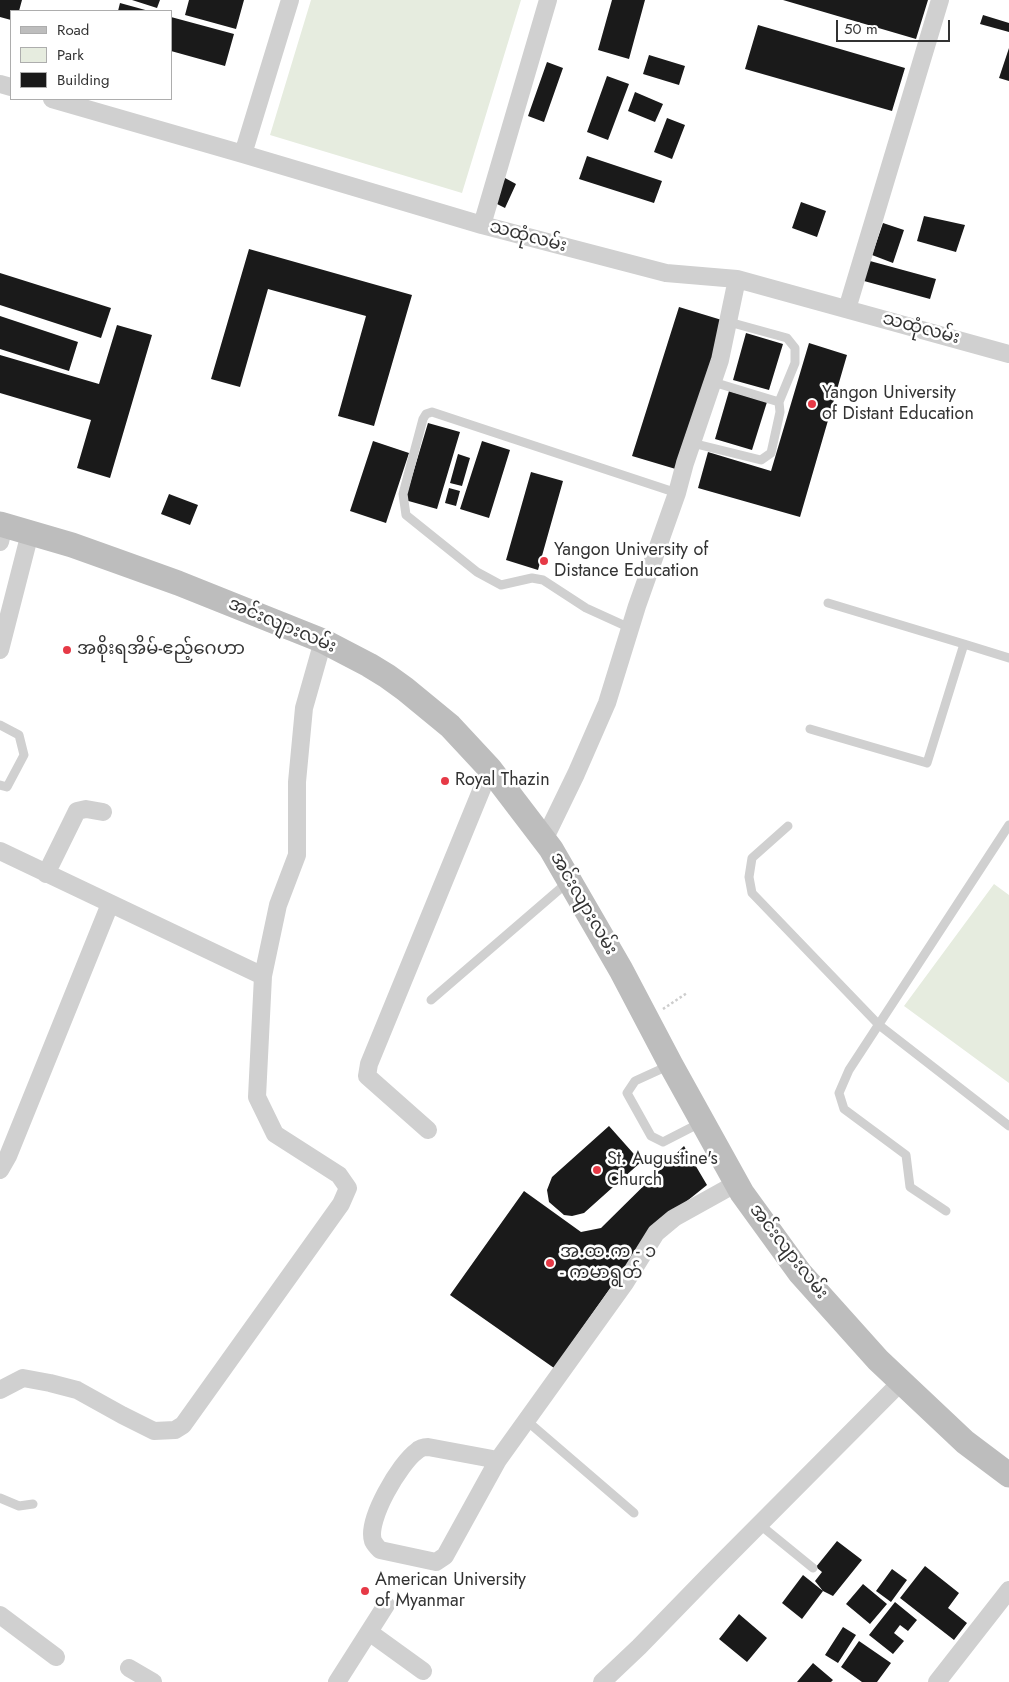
<!DOCTYPE html>
<meta charset="utf-8">
<style>
body{margin:0}
#map{position:relative;width:1009px;height:1682px;overflow:hidden;background:#fff;font-family:Jost,sans-serif}
canvas{display:block}
.legend{position:absolute;left:10px;top:10px;width:162px;height:90px;box-sizing:border-box;background:#fff;border:1px solid #adadad;margin:0;padding:6px 9px;list-style:none;font-size:15px;color:#333}
.legend li{display:flex;align-items:center;gap:10px;height:25px}
.legend b{width:25px;border:1px solid #adadad}
.scale{position:absolute;left:836px;top:20px;width:114px;height:22px;box-sizing:border-box;border:2px solid #333;border-top:0;padding-left:6px;font-size:15px;line-height:18px;white-space:nowrap;color:#333;-webkit-text-stroke:4px #fff;paint-order:stroke}
</style>
<div id="map">
<canvas width="1009" height="1682"></canvas>
<ul class="legend">
<li><b style="height:6px;background:#bdbdbd"></b>Road</li>
<li><b style="height:14px;background:#e6ecdf"></b>Park</li>
<li><b style="height:14px;background:#1a1a1a"></b>Building</li>
</ul>
<div class="scale">50 m</div>
</div>
<script>
const context = document.querySelector('canvas').getContext('2d');
context.lineJoin = 'round';
function fillPath(path, color) {
  context.fillStyle = color;
  context.fill(path, 'evenodd');
}
function trace(path, color, width, dash) {
  context.strokeStyle = color;
  context.lineWidth = width;
  context.lineCap = dash ? 'butt' : 'round';
  context.setLineDash(dash || []);
  context.stroke(path);
}
function drawText(font, color, halo, rows, align = 'center') {
  context.font = font + ' Jost,"Noto Sans Myanmar",sans-serif';
  context.lineWidth = 5;
  context.setLineDash([]);
  context.textBaseline = 'middle';
  context.strokeStyle = halo;
  context.fillStyle = color;
  for (const [text, x, y, turn = 0] of rows) {
    context.save();
    context.translate(x, y);
    context.rotate((+turn || 0) * Math.PI / 180);
    context.textAlign = isNaN(turn) ? turn : align;
    if (halo) context.strokeText(text, 0, 0);
    context.fillText(text, 0, 0);
    context.restore();
  }
}
fillPath(new Path2D(`
 M311 0H521L462 193 270 135Z
 M994 884 1009 895V1083L904 1006Z`), '#e6ecdf');
fillPath(new Path2D(`
 M0 0H22L19 11H11V20L0 17Z
 M132 0H160L157 8Z
 M189 0H244L236 29 185 15Z
 M612 0H645L629 59 598 50Z
 M783 0H928L916 39Z
 M120 3 149 11H118Z
 M983 15 1009 23V32L980 24Z
 M171 17 234 34 225 66 171 51Z
 M758 25 905 68 892 111 745 69Z
 M1009 48V81L999 78Z
 M649 55 685 66 679 85 643 74Z
 M547 62 563 68 544 122 528 116Z
 M607 76 629 84 608 140 587 132Z
 M635 92 663 104 655 122 628 111Z
 M667 118 685 125 672 159 654 152Z
 M587 156 662 181 654 203 579 179Z
 M505 178 516 184 505 208 493 202Z
 M801 202 826 211 817 237 792 228Z
 M924 216 965 225 956 252 917 241Z
 M883 223 904 230 893 263 872 255Z
 M249 249 412 295 374 426 338 416 366 316 268 289 240 387 211 379Z
 M870 261 936 279 930 299 864 281Z
 M0 273 111 308 101 338 0 305Z
 M679 307 725 321 679 470 632 456Z
 M0 316 78 342 69 371 0 349Z
 M117 325 152 335 110 478 77 468 91 420 0 393V355L99 384Z
 M746 333 783 344 769 390 733 380Z
 M809 343 847 355 800 517 698 488 708 452 771 471Z
 M729 391 767 402 752 450 715 439Z
 M428 423 460 432 437 509 405 500Z
 M373 441 409 453 386 523 350 511Z
 M482 441 510 450 489 518 460 509Z
 M458 454 470 458 462 486 450 483Z
 M531 472 563 481 538 570 506 560Z
 M449 488 460 491 456 506 445 503Z
 M169 494 198 505 190 525 161 514Z
 M609 1126 641 1162 584 1213 572 1216 564 1215 549 1202 547 1190 552 1177Z
 M684 1146 707 1185 652 1229 554 1368 450 1295 524 1191 581 1232 601 1228Z
 M837 1541 862 1560 833 1596 823 1591 815 1581 822 1572 816 1567Z
 M925 1566 959 1593 948 1608 967 1623 954 1640 900 1598Z
 M892 1569 907 1580 891 1602 876 1591Z
 M803 1575 823 1591 802 1619 782 1603Z
 M863 1584 887 1604 870 1624 846 1604Z
 M895 1602 917 1620 908 1631 900 1625 894 1633 904 1641 893 1654 869 1635Z
 M739 1614 767 1638 747 1662 719 1639Z
 M843 1627 856 1635 838 1663 825 1655Z
 M859 1641 891 1663 877 1682H862L841 1667Z
 M813 1663 833 1680 831 1682H797Z`), '#1a1a1a');
trace(new Path2D(`
 M663 1009 687 993`), '#cdcdcd', 2.5, [2.5, 2.5]);
trace(new Path2D(`
 M729 322 787 338 795 348V363L779 402
 M692 443 761 460 771 453 780 412 779 402 713 382
 M828 603 964 644
 M630 628 586 608 543 580 532 578 501 585 477 572 406 515 403 494 423 419 426 414 432 412 677 493
 M0 725 19 735 24 755 7 787 0 785
 M810 729 927 763 964 644 1009 658
 M788 826 752 858 749 877 752 893 879 1025 1009 1126
 M431 1000 568 882
 M670 1065 635 1081 627 1093 651 1136 663 1142 702 1122
 M946 1211 910 1187 906 1155 844 1109 839 1093 849 1070 1009 825
 M527 1421 634 1513
 M0 1498 19 1506 33 1504
 M759 1524 813 1568`), '#d0d0d0', 9);
trace(new Path2D(`
 M0 84 11 87
 M52 99 243 154 482 225 666 273 737 279 1009 354
 M243 154 290 0
 M482 225 548 0
 M847 309 940 0
 M0 542 4 525
 M0 650 30 533
 M544 840 576 774 607 703 637 606 677 493 685 463 720 360 737 279
 M0 851 263 976
 M46 874 77 811 86 809 103 812
 M428 1130 367 1076 369 1064 490 769
 M0 1170 8 1156 110 904
 M0 1390 23 1378 50 1383 77 1390 122 1415 154 1431 175 1430 183 1425 341 1204 348 1188 339 1175 275 1134 257 1097 263 976 278 905 297 855V782L304 708 323 641
 M498 1460 428 1447C423 1447 420 1448 417 1451 400 1463 366 1520 373 1541 375 1545 378 1548 380 1550L436 1562 445 1556 498 1460 625 1283 656 1233 674 1218 737 1183
 M0 1615 56 1657
 M369 1632 423 1671
 M129 1668 153 1682
 M337 1682 386 1605
 M602 1682 639 1647 709 1575 901 1382
 M937 1682 1009 1590`), '#d0d0d0', 18);
trace(new Path2D(`
 M0 524 72 545 114 560 178 583 323 641 369 665 387 676 405 689 450 726 490 769 551 849 621 970 671 1065 742 1193 800 1273 878 1360 965 1442 1009 1475`), '#bdbdbd', 25);
for (const [x, y, r, color] of [
 [812,404,5,"#e63946"],
 [544,561,5,"#e63946"],
 [67,650,5,"#e63946"],
 [445,781,5,"#e63946"],
 [597,1170,5,"#e63946"],
 [550,1263,5,"#e63946"],
 [365,1591,5,"#e63946"]
]) {
  const dot = new Path2D();
  dot.arc(x, y, r, 0, 2 * Math.PI);
  context.fillStyle = color;
  context.fill(dot);
  trace(dot, '#fff', 2);
}
drawText('18px', '#333', '#fff', [
 ["သထုံလမ်း",528,237,15],
 ["သထုံလမ်း",921,329,15],
 ["အင်းလျားလမ်း",282,626,23],
 ["အင်းလျားလမ်း",583,904,60],
 ["အင်းလျားလမ်း",788,1252,52]
]);
drawText('18px', '#333', '#fff', [
 ["Yangon University",822,394],
 ["of Distant Education",822,415],
 ["Yangon University of",554,551],
 ["Distance Education",554,572],
 ["အစိုးရအိမ်-ဧည့်ဂေဟာ",77,650],
 ["Royal Thazin",455,781],
 ["St. Augustine's",607,1160],
 ["Church",607,1181],
 ["အ.ထ.က - ၁",560,1253],
 ["- ကမာရွတ်",560,1274],
 ["American University",375,1581],
 ["of Myanmar",375,1602]
], 'left');
</script>
